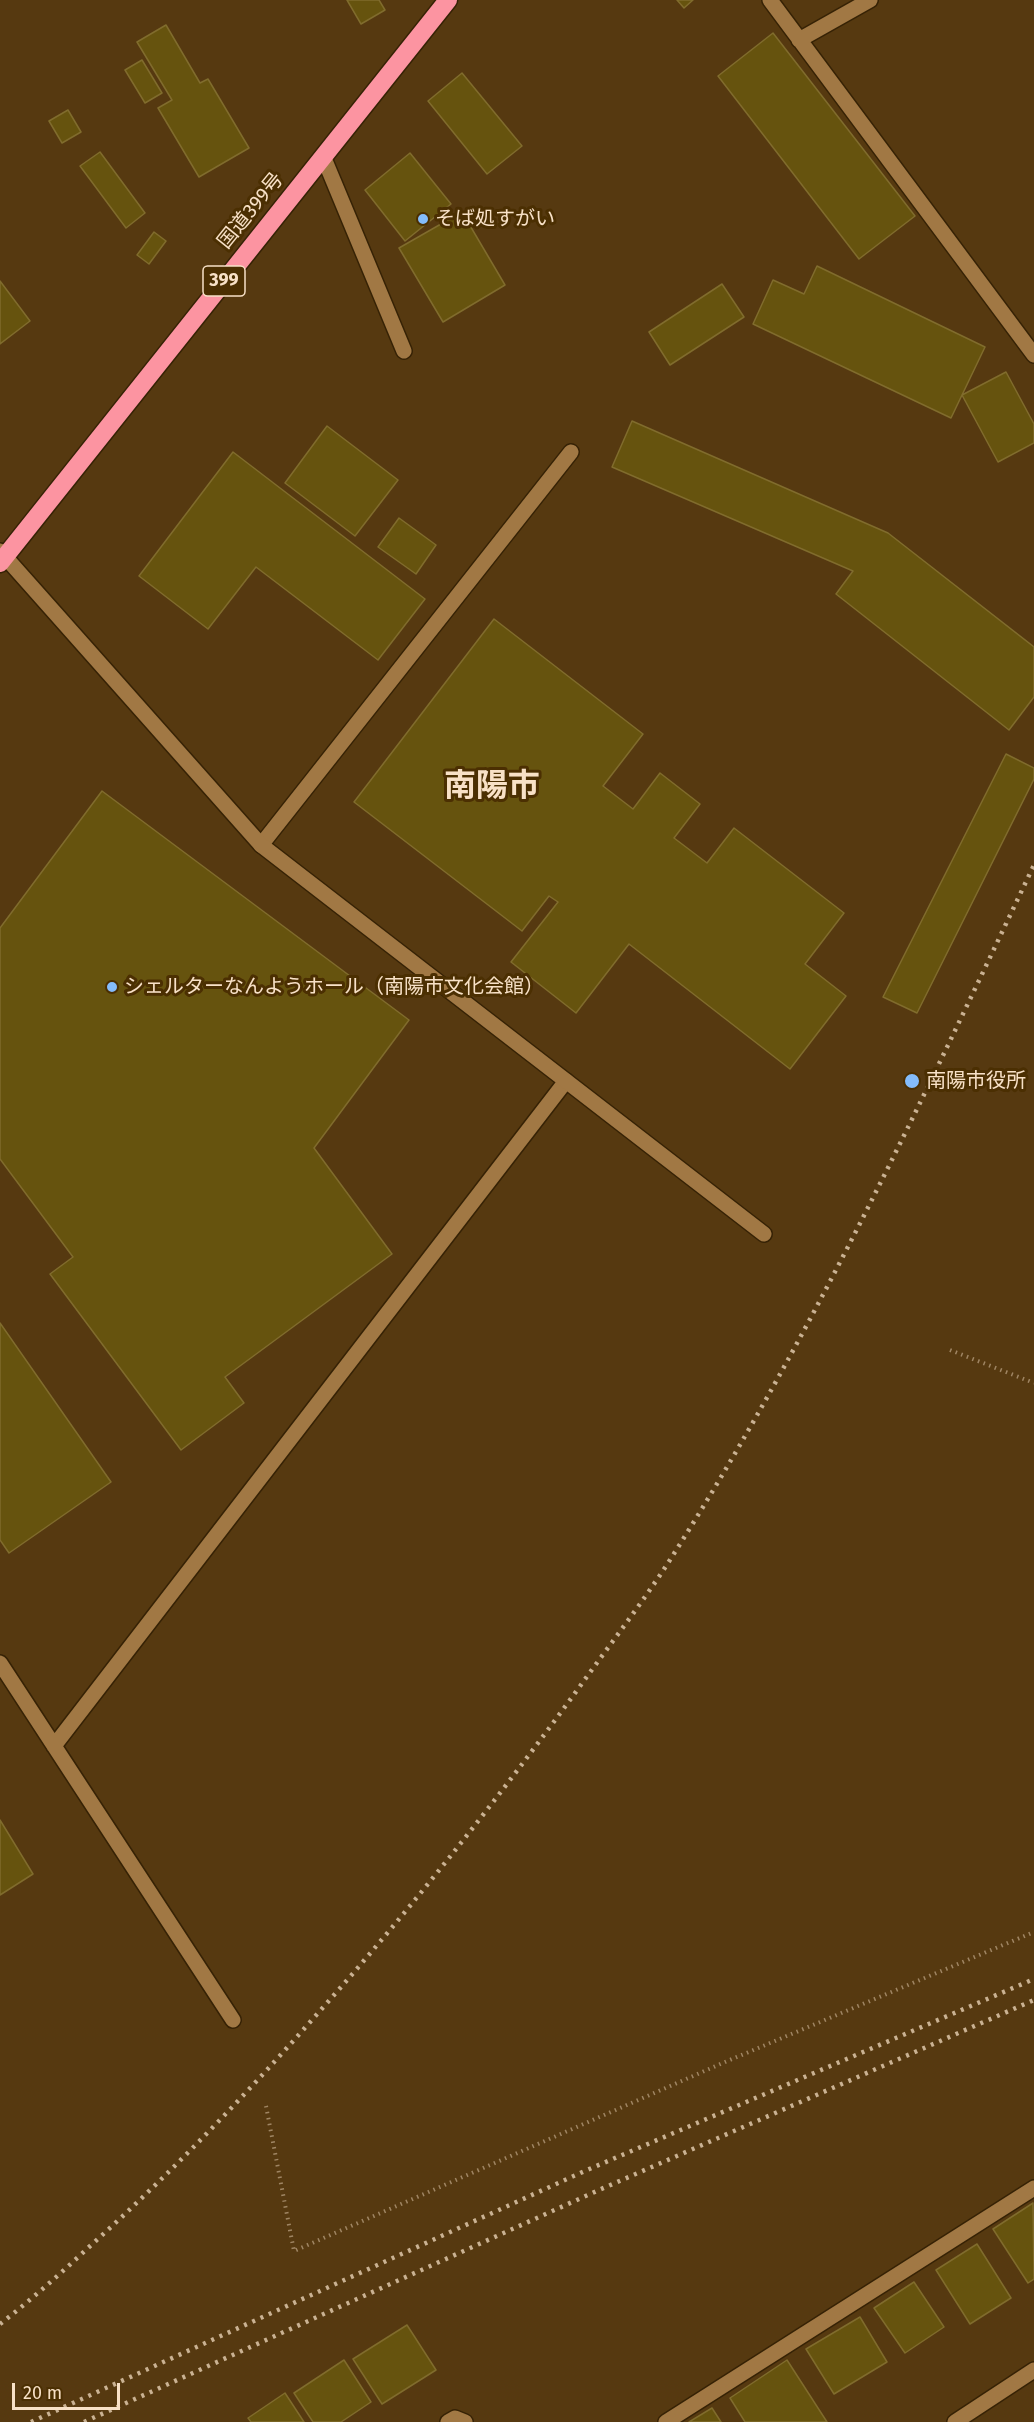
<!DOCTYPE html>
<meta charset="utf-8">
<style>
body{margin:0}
#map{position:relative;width:1034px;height:2422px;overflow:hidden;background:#563910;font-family:"Fira Sans",sans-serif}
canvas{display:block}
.scale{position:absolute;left:12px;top:2383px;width:108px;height:27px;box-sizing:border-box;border:3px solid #f8e1c7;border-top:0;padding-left:8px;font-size:18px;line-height:21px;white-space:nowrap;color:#f8e1c7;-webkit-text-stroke:4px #4b2f02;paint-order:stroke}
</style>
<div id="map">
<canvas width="1034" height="2422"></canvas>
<div class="scale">20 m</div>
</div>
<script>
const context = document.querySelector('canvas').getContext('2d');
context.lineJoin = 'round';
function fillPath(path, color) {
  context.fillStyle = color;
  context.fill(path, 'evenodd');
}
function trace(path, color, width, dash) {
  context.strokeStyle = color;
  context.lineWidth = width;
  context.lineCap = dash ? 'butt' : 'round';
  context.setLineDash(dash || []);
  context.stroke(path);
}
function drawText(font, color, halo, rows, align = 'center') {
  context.font = font + ' "Fira Sans","Noto Sans JP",sans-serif';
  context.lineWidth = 6;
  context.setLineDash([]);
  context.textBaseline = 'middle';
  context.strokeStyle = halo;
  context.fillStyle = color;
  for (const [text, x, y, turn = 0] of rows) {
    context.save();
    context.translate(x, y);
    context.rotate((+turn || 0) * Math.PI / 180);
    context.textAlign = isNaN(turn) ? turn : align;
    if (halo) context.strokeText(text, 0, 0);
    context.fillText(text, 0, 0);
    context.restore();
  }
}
const building = new Path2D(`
 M347 0H379L385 10 361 24Z
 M677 0H693L684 8Z
 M166 25 200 83 208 79 249 148 199 177 158 108 172 100 137 42Z
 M773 33 915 216 859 259 718 76Z
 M142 60 162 93 145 103 125 70Z
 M462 73 522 146 487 174 428 101Z
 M68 110 81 132 62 143 49 121Z
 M100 152 145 213 126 228 80 166Z
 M410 153 451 204 405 241 365 190Z
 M462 212 505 285 443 322 399 248Z
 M154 232 166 241 149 264 137 255Z
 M817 266 985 347 951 418 753 324 773 280 804 294Z
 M0 281 30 321 0 344Z
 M722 284 744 317 670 365 649 332Z
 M1006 372 1034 424V443L998 462 962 395Z
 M632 421 888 533 1034 647V697L1009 730 836 594 853 571 612 467Z
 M327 426 398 480 355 536 285 483Z
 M233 452 425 599 378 660 256 567 208 629 139 576Z
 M399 518 436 545 416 574 378 547Z
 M494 619 643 734 603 786 633 809 660 773 700 804 674 838 707 863 734 828 844 913 805 964 846 996 790 1069 629 944 576 1013 511 962 558 902 549 896 522 931 354 802Z
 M1006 754 1034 768V779L917 1013 883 997Z
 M102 791 409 1020 314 1148 392 1254 225 1377 244 1403 181 1450 50 1274 73 1257 0 1159V928Z
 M0 1323 111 1482 9 1553 0 1540Z
 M0 1820 33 1874 0 1895Z
 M1033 2203 1034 2279 1028 2283 993 2229Z
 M977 2244 1011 2298 970 2324 936 2270Z
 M914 2282 944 2327 905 2353 874 2308Z
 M860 2317 887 2362 834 2394 806 2349Z
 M407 2325 436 2370 382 2404 353 2359Z
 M344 2360 371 2402 341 2422H313L294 2393Z
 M787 2360 827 2422H745L730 2398Z
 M285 2393 304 2422H251L248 2418Z
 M712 2408 721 2422H689Z`);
fillPath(building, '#66530e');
trace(building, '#806c2d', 1.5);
const lane = new Path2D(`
 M770 0 1034 355
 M799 40 870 0
 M323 156 404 351
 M261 845 571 452
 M0 1663 233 2020
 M54 1746 566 1081
 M448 2422 455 2418 465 2422
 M666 2422 1034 2188
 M955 2422 1034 2370`);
const secondary = new Path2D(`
 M0 551 261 845 764 1234`);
const highway = new Path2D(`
 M0 563 448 0`);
trace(lane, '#362205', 18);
trace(secondary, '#362205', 18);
trace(highway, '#362205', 21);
trace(new Path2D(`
 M950 1350 1034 1383
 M266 2106 294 2251 725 2062 1034 1932`), '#9f8563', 4, [1.5, 4.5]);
trace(lane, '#a17844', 15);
trace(secondary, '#a17844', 15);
trace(highway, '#fc94a1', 18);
trace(new Path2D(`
 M0 2324C31 2300 60 2274 89 2247 168 2176 241 2100 311 2021 406 1915 494 1804 578 1689 608 1647 640 1606 668 1563 810 1341 921 1102 1034 865
 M31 2422 587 2170 1034 1979
 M84 2422 599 2190 1034 2000`), '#cab293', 4.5, [3, 6]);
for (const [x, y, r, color] of [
 [423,219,6,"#84bcfb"],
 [112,987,6,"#84bcfb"],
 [912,1081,8,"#84bcfb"]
]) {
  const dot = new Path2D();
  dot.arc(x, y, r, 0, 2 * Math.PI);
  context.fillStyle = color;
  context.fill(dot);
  trace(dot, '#4b2f02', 2);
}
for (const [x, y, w] of [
 [224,281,42]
]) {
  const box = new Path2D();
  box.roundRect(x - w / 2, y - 15, w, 30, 4.5);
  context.fillStyle = '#4b2f02';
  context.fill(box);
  trace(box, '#f8e1c7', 1.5);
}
drawText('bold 18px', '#f8e1c7', null, [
 ["399",224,281]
]);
drawText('20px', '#f8e1c7', '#4b2f02', [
 ["国道399号",251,211,-51]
]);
drawText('20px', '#f8e1c7', '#4b2f02', [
 ["そば処すがい",435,219],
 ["シェルターなんようホール（南陽市文化会館）",124,987],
 ["南陽市役所",926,1081]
], 'left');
drawText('bold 32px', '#f8e1c7', '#4b2f02', [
 ["南陽市",492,787]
]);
</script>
